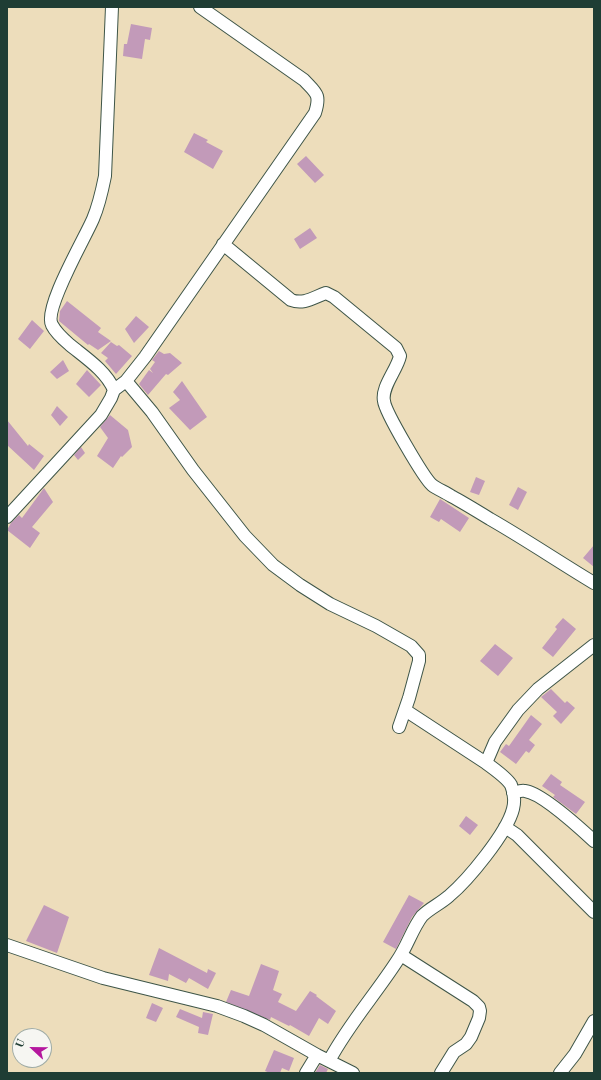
<!DOCTYPE html>
<style>
body{margin:0}
#map{position:relative;width:601px;height:1080px;overflow:hidden;background:#edddbb;font-family:"Old Standard TT",serif}
canvas{display:block}
.frame{position:absolute;inset:0;border:8px solid #1f3d34;pointer-events:none}
.north{position:absolute;left:12px;top:1028px;width:40px;height:40px;box-sizing:border-box;background:#f6f6f2;border:1px solid #a0aca6;border-radius:50%;rotate:292deg;font-size:11px;font-weight:700;line-height:16px;text-align:center;color:#1f3d34}
.north::after{content:'';display:block;margin:auto;width:14px;height:18px;background:#b5179e;clip-path:polygon(50% 0,100% 100%,50% 72%,0 100%)}
</style>
<div id="map">
<canvas width="601" height="1080"></canvas>
<div class="frame"></div>
<div class="north">U</div>
</div>
<script>
const context = document.querySelector('canvas').getContext('2d');
context.lineJoin = 'round';
function fillPath(path, color) {
  context.fillStyle = color;
  context.fill(path, 'evenodd');
}
function trace(path, color, width, dash) {
  context.strokeStyle = color;
  context.lineWidth = width;
  context.lineCap = dash ? 'butt' : 'round';
  context.setLineDash(dash || []);
  context.stroke(path);
}
fillPath(new Path2D(`
 M131 24 152 28 150 40 145 39 142 59 123 56 124 44H127Z
 M194 133 208 140 206 142 223 151 213 169 184 152Z
 M306 156 324 175 315 183 297 164Z
 M310 228 317 238 300 249 294 239Z
 M67 301 101 328 98 332 111 341 98 350 89 344 88 345 59 321 60 311Z
 M136 316 149 327 134 343 125 329Z
 M32 320 44 331 30 349 18 339Z
 M111 342 117 346 119 345 132 356 116 374 105 361 108 358 101 353Z
 M159 351 164 354 170 353 182 363 168 375 166 374 148 395 139 384 149 370 153 373 150 369 155 362 152 360Z
 M63 360 69 371 57 379 50 372Z
 M87 370 101 385 89 397 76 384Z
 M182 381 207 417 190 430 169 408 180 400 173 392Z
 M57 406 68 417 60 426 51 415Z
 M110 415 128 430 132 447 122 457 121 456 113 468 97 456 108 438 100 427Z
 M7 420 28 446 29 444 44 456 34 470 7 445Z
 M81 447 85 453 78 460 74 455Z
 M476 477 485 481 479 495 470 492Z
 M518 487 527 492 518 510 509 505Z
 M44 488 53 502 32 527 40 533 30 548 7 530 11 523 19 515 22 518Z
 M440 499 469 518 460 532 441 519 439 522 430 517Z
 M594 545V567L583 558Z
 M563 618 576 629 553 657 542 648 557 629 555 627Z
 M495 644 513 658 498 676 480 661Z
 M551 689 565 703 567 701 575 708 561 724 553 716 557 712 541 697Z
 M531 715 542 724 529 740 535 745 529 753 526 751 516 764 500 752 506 744 509 746Z
 M551 774 562 782 560 785 585 802 576 814 553 797 555 795 542 786Z
 M466 816 478 825 470 835 459 826Z
 M409 895 424 903 412 917 396 949 383 942Z
 M44 905 69 917 57 953 26 941Z
 M159 948 207 973 208 969 216 973 208 989 189 978 186 983 169 974 168 981 149 975Z
 M261 964 279 971 273 990 282 994 278 1002 296 1011 310 991 317 995 316 996 336 1011 328 1024 319 1018 309 1036 290 1025 289 1026 271 1017 270 1020 226 1002 231 990 249 996Z
 M152 1003 163 1008 156 1022 146 1018Z
 M180 1009 202 1018 203 1012 213 1014 208 1035 198 1033 199 1027 176 1017Z
 M274 1050 294 1058 289 1071 282 1068 280 1073H270L265 1071Z
 M320 1065 328 1069 326 1073H315Z`), '#c29ab9');
const minor = new Path2D(`
 M223 244 291 300C304 305 314 297 326 293L334 297 396 348 400 356C397 370 381 387 384 401 385 412 424 478 432 485 437 489 445 492 451 496 464 503 477 511 490 519 525 539 559 562 594 583
 M126 381 145 357 315 113C321 94 316 93 304 80L200 7
 M114 390 126 381 152 412 193 470 245 536 273 565 300 585 330 604 376 626 411 646 419 655V661L409 698 399 727
 M7 517 101 415 111 398 114 390C106 371 86 358 70 345 63 339 56 333 52 325 43 309 85 238 93 219 99 205 102 191 105 176L112 7
 M405 710 486 763
 M513 793C517 792 521 790 525 791 542 793 581 829 594 841
 M505 827 517 835 594 912
 M7 945 103 978 217 1006 244 1016 264 1025 317 1055 353 1073
 M401 955 473 1001 479 1007 480 1011 479 1018 471 1037 466 1044 454 1052 441 1073
 M329 1061C348 1025 375 995 397 961 407 947 412 929 422 916 430 908 440 904 449 896 468 880 507 833 513 809 515 801 514 792 511 785 507 778 493 768 486 763L495 742 518 710 538 689 594 645
 M306 1073 317 1055
 M560 1073 575 1054 594 1021`);
trace(minor, '#3e5548', 14);
trace(minor, '#fff', 12);
</script>
